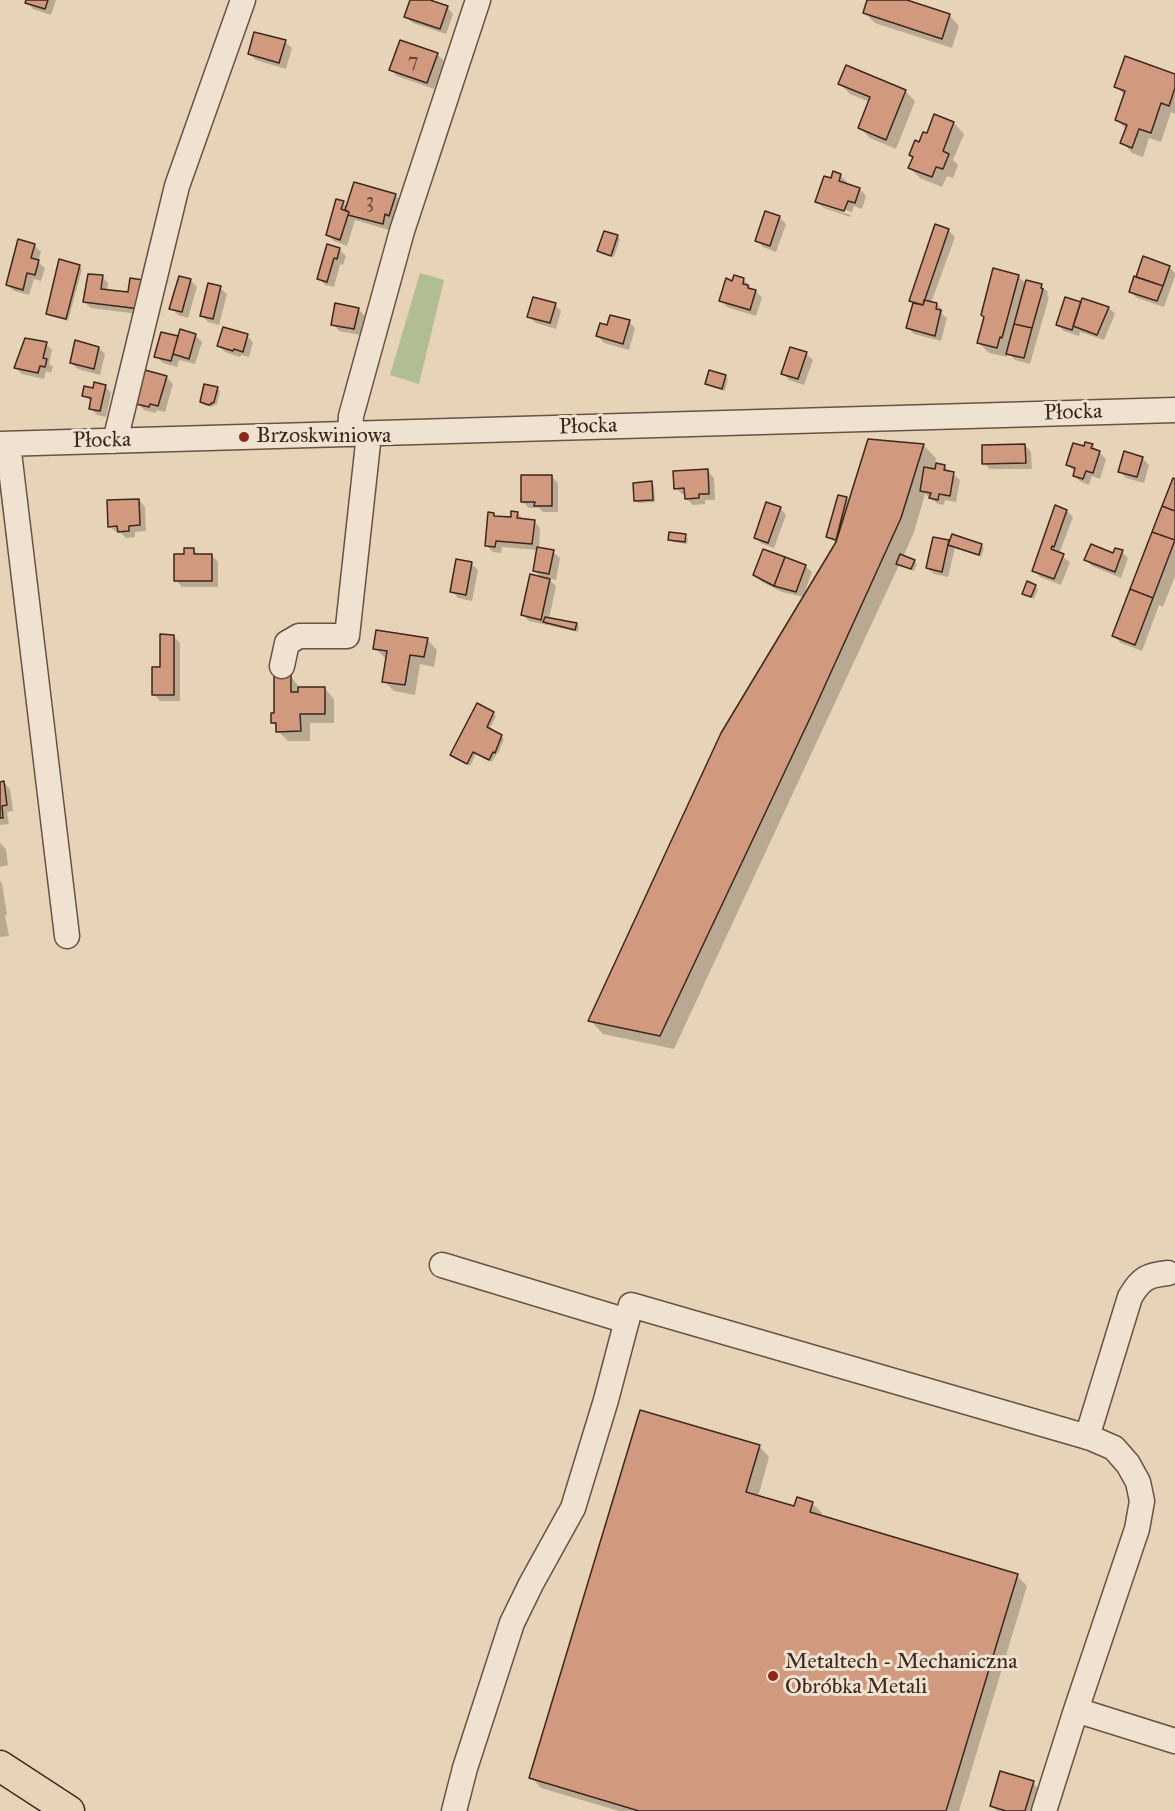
<!DOCTYPE html>
<meta charset="utf-8">
<style>
body{margin:0}
canvas{display:block;background:#e7d3b7}
</style>
<canvas width="1175" height="1811"></canvas>
<script>
const context = document.querySelector('canvas').getContext('2d');
context.lineJoin = 'round';
function fillPath(path, color) {
  context.fillStyle = color;
  context.fill(path, 'evenodd');
}
function trace(path, color, width, dash) {
  context.strokeStyle = color;
  context.lineWidth = width;
  context.lineCap = dash ? 'butt' : 'round';
  context.setLineDash(dash || []);
  context.stroke(path);
}
function drawText(font, color, halo, rows, align = 'center') {
  context.font = font + ' "IM FELL Great Primer",serif';
  context.lineWidth = 6;
  context.setLineDash([]);
  context.textBaseline = 'middle';
  context.strokeStyle = halo;
  context.fillStyle = color;
  for (const [text, x, y, turn = 0] of rows) {
    context.save();
    context.translate(x, y);
    context.rotate((+turn || 0) * Math.PI / 180);
    context.textAlign = isNaN(turn) ? turn : align;
    if (halo) context.strokeText(text, 0, 0);
    context.fillText(text, 0, 0);
    context.restore();
  }
}
fillPath(new Path2D(`
 M420 273 444 280 419 384 390 375Z`), '#b1be92');
fillPath(new Path2D(`
 M27 0H56L51 15 33 9 27 2Z
 M412 0H426L447 7 453 14 446 34 413 23 406 17Z
 M869 0H903L949 15 959 26 952 48 875 23 865 13Z
 M285 42 292 48 286 69 256 60 249 54Z
 M437 54 444 61 434 89 397 76 391 70Z
 M1175 75V114L1171 112 1161 142 1149 138 1143 157 1132 153 1122 142 1127 130 1117 120 1125 96 1116 86Z
 M840 84 905 91 915 101 896 149 870 138 860 128 870 102 850 94Z
 M935 116 954 123 964 134 953 160 958 165 953 178 947 176 942 187 920 178 910 168 914 158 910 155 928 135Z
 M840 175 847 182 846 185 860 189 866 196 862 209 854 206 850 217 824 208 817 201 832 180ZM823 203 852 212 851 215 823 206Z
 M395 195 401 202 396 221 392 220 389 230 355 220 347 246 334 241 327 235 343 203 348 207Z
 M779 217 786 224 776 252 763 247 757 241Z
 M948 230 955 237 931 303 937 304 943 311 942 314 947 318 941 341 914 334 908 328 914 304 911 301Z
 M617 236 620 239 614 257 602 254 599 251Z
 M34 245 41 252 38 262 45 268 41 281 34 279 29 295 14 291 7 285Z
 M339 249 346 256 343 265 340 264 334 287 325 285 319 278Z
 M79 266 82 269 68 321 50 316 47 313Z
 M1169 267 1175 273V276L1164 307 1137 298 1131 292Z
 M1018 276 1026 284 1041 286 1048 292 1047 295 1049 297 1030 364 1015 360 1008 353 1007 357 989 353 979 343Z
 M102 277 108 283 107 291 146 315 91 308 84 302Z
 M743 279 750 286 749 288 756 291 762 298 756 316 727 307 720 300 733 283Z
 M190 280 197 287 188 318 178 315 171 308Z
 M220 288 227 294 219 325 208 322 202 316Z
 M1083 299 1109 308 1115 314 1104 340 1080 332 1079 336 1064 331 1057 324 1082 303Z
 M555 305 561 311 556 329 536 323 529 317Z
 M358 309 365 316 360 335 339 331 333 324Z
 M629 322 635 328 629 350 604 343 598 336 608 327Z
 M162 334 179 338 195 335 202 342 195 364 179 360 177 367 163 363 156 356Z
 M247 336 253 342 249 357 241 355 240 357 225 352 219 346Z
 M46 344 52 350 49 364 53 367 51 373 46 371 44 379 22 374 16 368Z
 M99 348 105 354 100 375 78 369 71 363Z
 M806 354 813 360 804 385 789 380 783 373Z
 M166 377 173 384 165 412 156 410V413L144 410 138 403Z
 M725 377 728 379 725 391 709 386 707 383Z
 M105 386 111 393 106 417 97 415 90 408 92 402 84 396Z
 M217 389 220 391 217 404 212 407 204 405 201 402Z
 M923 445 936 458 935 465 944 466 960 480 956 502 945 500 944 505 938 504 925 494 914 532 903 557 914 561 917 564 914 571 899 565 674 1049 603 1034 590 1020 837 544 828 536 846 498 850 502Z
 M1025 445 1031 452 1032 469H990L984 463Z
 M1092 445 1106 459 1100 479 1092 476 1089 485 1081 482 1074 476V471L1068 465 1084 448Z
 M1142 458 1149 465 1144 483 1126 478 1120 472Z
 M708 471 714 478 715 500H705V504L693 505 686 498V494H682L676 488Z
 M551 476 558 483V512H543L539 508H529L523 502Z
 M1175 480V576L1163 607 1159 605 1142 651 1121 643 1114 636Z
 M651 483 654 486 655 502 638 503 635 500Z
 M139 500 145 507 146 531 135 532V537L126 538 120 532H116L109 526Z
 M780 508 786 515 774 548 762 544 755 537Z
 M1067 511 1073 517 1059 554 1070 562 1061 585 1040 577 1034 570Z
 M517 513 524 520 534 521 540 528 539 549 553 552 560 558 556 580 547 578 556 586 549 619 576 624 579 627 578 632 529 621 523 615 543 579 534 570 538 550 502 547 501 553 493 552 486 545 494 514 497 518 512 519Z
 M685 536 688 539 687 544 673 542 670 539Z
 M948 541 950 543 981 546 984 548 981 557 955 548 948 577 934 574 927 568Z
 M193 549 199 555H211L218 562V587H182L176 580Z
 M1122 552 1128 558 1121 578 1092 566 1086 559 1114 555Z
 M471 564 478 570 472 601 458 598 452 591Z
 M805 566 812 572 803 597 782 592 762 582 755 575Z
 M1035 586 1038 589 1034 599 1024 594Z
 M173 636 180 643V701H160L154 694Z
 M427 639 437 650 434 667 420 664 415 695 394 691 384 681 388 659 385 658 375 648Z
 M291 677 301 689 324 688 334 699V723H310V741H288L278 731 277 727 273 722Z
 M478 705 496 716 489 730 504 739 498 754 497 753 492 762 476 754 470 766 454 757Z
 M0 783H4L10 789 13 811 7 812 9 824 0 825Z
 M0 843 6 849 8 865 0 867Z
 M0 881 2 883 7 915H5L9 936 0 937Z
 M759 1446 769 1457 758 1497 795 1508 812 1503 822 1513 821 1517 1017 1576 1027 1586 959 1811H619L541 1788 531 1777Z
 M1033 1783 1039 1789 1033 1811H997L991 1806Z`), '#0003');
const building = new Path2D(`
 M26 0H48L45 9 25 3Z
 M410 0H430L448 6 440 29 404 17Z
 M867 0H907L950 14 942 39 863 13Z
 M254 32 286 40 279 63 248 54Z
 M400 40 438 53 427 83 389 70Z
 M1125 56 1175 74V88L1169 106 1161 103 1151 133 1139 129 1132 148 1120 143 1127 125 1115 120 1125 91 1114 87Z
 M846 65 906 90 886 140 858 128 870 97 838 84Z
 M934 114 954 122 943 151 949 154 943 169 936 167 932 177 908 168 913 157 909 155 915 140 919 142 923 132 927 133Z
 M833 171 841 174 839 181 860 188 855 203 848 201 844 211 815 202 824 176 831 178Z
 M354 182 396 194 389 216 385 214 383 224 348 215 349 212 345 210Z
 M336 199 344 201 341 209 349 212 340 240 326 235Z
 M765 211 780 216 770 246 755 241Z
 M935 224 949 229 923 305 909 301Z
 M604 231 618 235 611 256 597 251Z
 M18 239 35 244 31 258 39 260 35 275 27 273 23 290 6 285Z
 M327 244 340 248 337 259 334 258 327 282 317 279Z
 M1143 256 1170 266 1163 286 1136 277Z
 M59 259 80 265 66 319 46 314Z
 M993 268 1019 275 1002 338 1000 337 997 348 977 343 984 317 981 315Z
 M88 274 103 275 101 289 128 292 130 278 143 280 140 309 83 302Z
 M734 275 744 278 743 284 748 285V288L756 290 750 310 719 301 726 278 732 281Z
 M179 276 191 279 182 312 169 309Z
 M1134 276 1163 286 1157 301 1129 292Z
 M1026 280 1042 284 1041 288 1043 289 1032 328 1014 324Z
 M208 283 221 286 213 319 200 316Z
 M533 297 556 303 550 323 527 317Z
 M1065 297 1081 302 1072 330 1056 325Z
 M1082 298 1109 307 1097 335 1073 326Z
 M924 300 937 303 936 309 941 310 935 336 906 328 913 303 923 305Z
 M335 303 359 308 354 329 331 325Z
 M610 315 630 320 623 344 596 336 600 323 607 325Z
 M1014 324 1032 328 1024 358 1006 354Z
 M223 327 248 334 243 352 234 349 233 351 217 346Z
 M180 329 196 334 189 359 173 354Z
 M161 332 178 336 171 361 154 357Z
 M25 338 47 342 43 358 47 359 45 367 40 366 38 373 14 368Z
 M75 340 99 347 94 369 70 363Z
 M790 347 807 352 798 379 781 374Z
 M145 370 167 376 158 406 150 404 149 407 136 404Z
 M709 370 726 375 722 389 705 384Z
 M94 382 106 385 100 411 89 409 91 398 82 396 84 386 93 388Z
 M204 384 218 387 214 402 209 405 200 402Z
 M868 439 924 444 901 518 812 714 660 1036 588 1021 721 733 836 542Z
 M1085 442 1093 444 1091 448 1100 451 1093 473 1086 471 1083 479 1073 476 1075 468 1066 465 1073 443 1084 446Z
 M1025 444 1026 463 982 464V445Z
 M1124 451 1143 457 1137 477 1118 472Z
 M936 463 945 465 944 470 954 472 950 496 939 494 938 500 929 498 931 493 920 491 924 467 935 469Z
 M708 469 709 494H699V498L685 499 684 488 674 489 673 471Z
 M521 475H552V506H534L535 502H521Z
 M1173 478 1175 479V511L1162 506Z
 M652 481 653 500 634 501 633 483Z
 M838 495 847 497 836 540 826 537Z
 M139 499 140 525 129 526V531L118 532 117 526 108 527 107 500Z
 M766 502 781 507 768 543 754 538Z
 M1055 505 1067 510 1054 547 1052 546 1051 549 1064 554 1054 579 1032 571Z
 M1162 506 1175 511V540L1152 532Z
 M511 511 518 512 517 518 535 520 532 544 496 541 495 547 485 546 488 512 494 513V516L511 517Z
 M669 532 686 534 685 542 668 540Z
 M1152 532 1175 540 1153 598 1130 589Z
 M952 534 982 544 979 555 948 545Z
 M933 537 949 540 942 572 926 568Z
 M1091 544 1113 553 1115 548 1123 550 1115 572 1084 560Z
 M537 547 554 550 549 574 533 571Z
 M184 548H194V554H212V581H174V554H184Z
 M763 549 785 557 774 586 753 575Z
 M900 554 915 560 911 569 896 564Z
 M785 557 806 565 796 592 774 586Z
 M456 559 472 562 466 595 450 592Z
 M530 574 550 579 541 620 521 615Z
 M1027 581 1036 585 1031 597 1022 594Z
 M1130 589 1153 598 1135 645 1112 636Z
 M545 617 577 623 575 630 543 622Z
 M376 630 428 638 424 657 410 655 405 685 382 682 387 651 373 649Z
 M160 634 174 635V695H152V667H160Z
 M274 675H291V692H298V687H325V714H300L301 731 276 732V723H271V713H274Z
 M477 703 494 712 487 727 502 735 495 753 493 752 489 760 473 752 467 764 450 755Z
 M4 781 7 805 2 806 3 818H0V782Z
 M640 1410 760 1445 746 1492 794 1506 797 1497 813 1502 810 1512 1018 1574 946 1811H639L529 1778Z
 M1000 1771 1034 1781 1025 1811H1006L990 1806Z`);
fillPath(building, '#d1997d');
trace(building, '#3d271e', 1.5);
const minor = new Path2D(`
 M350 434 351 416 402 231 478 0
 M115 441 177 186 243 0
 M0 444 1175 410
 M8 444 67 936
 M282 666 287 643 299 636H347L369 434
 M442 1265 627 1321
 M1087 1437 1130 1297C1141 1278 1148 1275 1168 1273
 M1076 1710 1175 1741
 M454 1811 465 1768 512 1623 531 1584 573 1508 606 1400 631 1305 1091 1438 1114 1448 1128 1464 1138 1482 1142 1501 1137 1529 1076 1710 1044 1811`);
const major = new Path2D(`
 M0 1766 69 1811`);
trace(minor, '#685244', 27);
trace(major, '#3d271e', 33);
trace(minor, '#efe2d0', 24);
trace(major, '#e7d3b7', 30);
for (const [x, y, r, color] of [
 [244,437,6,"#8f2418"],
 [773,1676,6,"#8f2418"]
]) {
  const dot = new Path2D();
  dot.arc(x, y, r, 0, 2 * Math.PI);
  context.fillStyle = color;
  context.fill(dot);
  trace(dot, '#efe2d0', 2);
}
drawText('20px', '#624436', null, [
 ["7",413,62],
 ["3",370,202]
]);
drawText('22px', '#3d271e', '#efe2d0', [
 ["Płocka",1073,413,-2],
 ["Płocka",588,427,-2],
 ["Płocka",102,441,-1]
]);
drawText('22px', '#3d271e', '#efe2d0', [
 ["Brzoskwiniowa",256,437],
 ["Metaltech - Mechaniczna",785,1663],
 ["Obróbka Metali",785,1688]
], 'left');
</script>
